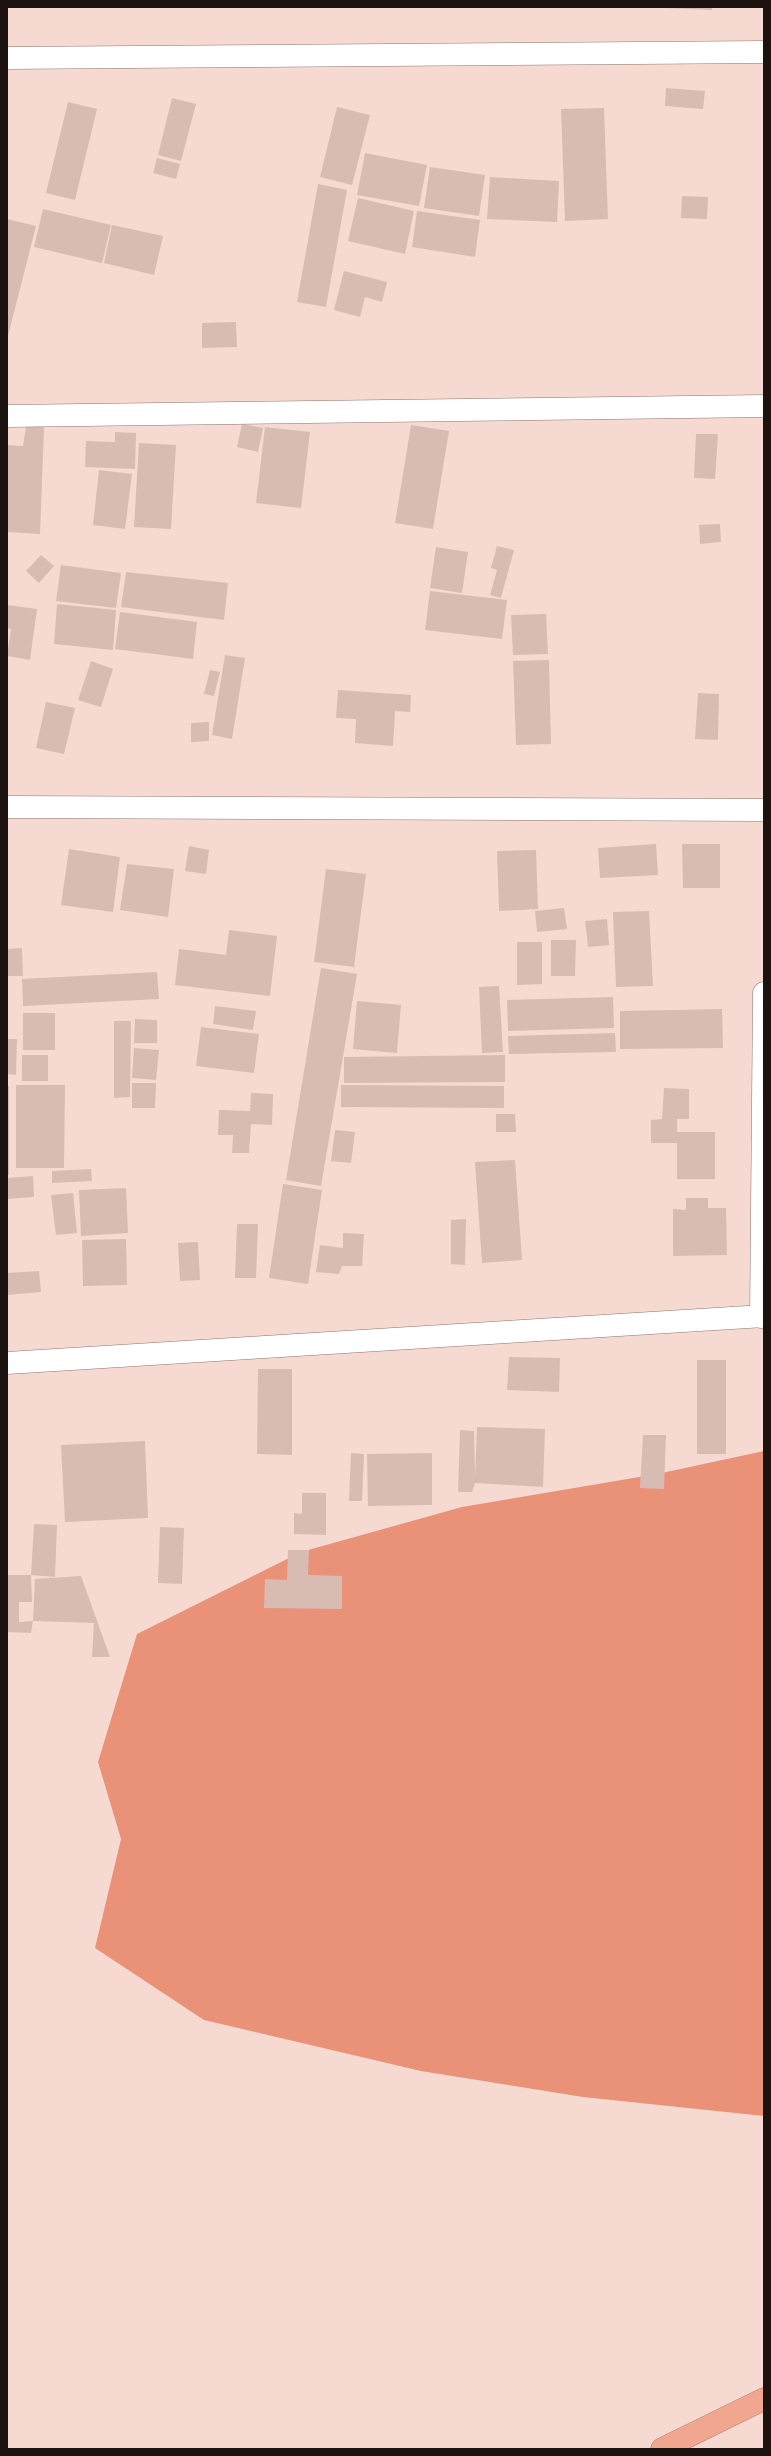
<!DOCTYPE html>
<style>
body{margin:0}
#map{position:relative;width:771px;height:2456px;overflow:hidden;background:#f6dad2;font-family:"PT Sans",sans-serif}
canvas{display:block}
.frame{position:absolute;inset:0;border:8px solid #1c120f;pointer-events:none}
</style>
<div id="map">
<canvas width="771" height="2456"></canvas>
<div class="frame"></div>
</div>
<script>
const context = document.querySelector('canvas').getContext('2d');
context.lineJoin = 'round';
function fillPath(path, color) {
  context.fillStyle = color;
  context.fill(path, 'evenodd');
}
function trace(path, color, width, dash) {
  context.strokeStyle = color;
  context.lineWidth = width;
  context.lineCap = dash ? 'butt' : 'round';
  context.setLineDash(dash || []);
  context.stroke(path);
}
fillPath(new Path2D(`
 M764 1451V2116L583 2097 421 2071 204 2020 95 1948 121 1839 98 1762 137 1634 301 1552 462 1507 657 1474Z`), '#e99278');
fillPath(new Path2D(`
 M665 7H712V10L665 8Z
 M666 88 705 91 703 109 665 106Z
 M172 98 196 104 181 161 158 155Z
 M68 102 97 109 75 200 46 193Z
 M337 107 370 115 352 185 320 177Z
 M604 108 608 219 565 221 561 109Z
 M365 153 427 165 419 206 357 195Z
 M157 158 180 164 176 179 153 173Z
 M430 167 485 175 479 216 424 208Z
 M490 177 559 181 557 222 487 219Z
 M318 184 347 190 326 307 297 302Z
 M682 196 708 197 707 219 681 218Z
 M358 198 414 211 405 254 348 241Z
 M43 209 111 225 102 263 34 247Z
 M417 211 480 220 475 257 412 247Z
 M7 219 36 226 8 336H7Z
 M112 225 163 236 154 275 104 263Z
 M344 271 387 282 382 302 365 297 360 317 334 310Z
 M236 322 237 347 202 348V323Z
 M242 424 263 428 258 452 237 447Z
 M411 425 449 431 433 529 395 523Z
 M26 427H44L40 534 7 532V445L23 446Z
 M265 427 310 432 301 508 256 503Z
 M115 432 136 433 135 469 85 467 86 441 115 442Z
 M696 434H718L715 479 694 478Z
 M139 443 176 445 171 529 134 527Z
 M99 470 132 474 125 529 93 525Z
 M720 524 721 542 700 544 699 525Z
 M497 546 514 550 501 598 490 595 497 570 491 568Z
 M436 547 468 552 462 593 430 588Z
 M41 555 54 566 39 583 26 571Z
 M61 565 121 573 116 608 56 601Z
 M126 572 228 583 224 620 121 607Z
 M430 591 507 600 502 639 425 630Z
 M57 604 116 610 113 650 54 644Z
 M7 605 37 609 30 660 7 656 11 629 7 628Z
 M120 612 197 622 193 659 115 649Z
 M546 614 548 654 513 655 511 615Z
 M225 655 245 658 232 739 212 735Z
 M549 660 551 744 516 745 513 661Z
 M91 661 113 669 101 707 78 700Z
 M210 670 220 672 214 696 204 694Z
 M338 690 411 695 410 712 395 711 393 746 355 743 356 719 336 718Z
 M698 693 719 694 718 740 695 739Z
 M46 702 75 708 64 754 36 748Z
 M209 722V741L191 742V723Z
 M656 844 658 875 600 878 598 848Z
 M682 844H720V888H683Z
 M189 846 209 850 206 874 185 871Z
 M69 849 120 857 113 912 61 905Z
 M536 850 538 909 499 911 497 851Z
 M127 864 174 869 168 917 120 910Z
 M326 869 366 874 354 967 314 962Z
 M564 908 567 929 537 932 535 911Z
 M649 911 653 986 616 987 613 912Z
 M607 919 609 945 588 947 585 921Z
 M229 930 277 936 270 996 175 985 179 949 226 955Z
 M551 940H576L575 976H551Z
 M517 942H542V984L517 985Z
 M22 948 23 976H7V949Z
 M321 968 357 974 321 1186 286 1180Z
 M157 972 159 999 23 1006 22 979Z
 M499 986 503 1052 482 1053 479 987Z
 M613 997 614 1028 508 1031 507 1000Z
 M357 1001 401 1005 397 1053 353 1049Z
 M215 1006 256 1011 253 1030 213 1024Z
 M722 1009 723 1048 620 1049V1011Z
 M23 1013H55V1050H23Z
 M135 1019 157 1020V1043H134Z
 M114 1021H131L130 1097 114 1098Z
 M201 1027 259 1034 254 1073 196 1066Z
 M615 1033 616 1052 509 1054 508 1036Z
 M7 1039H17L16 1075 7 1074Z
 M134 1048 159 1050 156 1080 132 1078Z
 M22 1055H48V1081H22Z
 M505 1055V1082L344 1083V1057Z
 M132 1083H156L155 1108H132Z
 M16 1085H65L64 1168H16Z
 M341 1085 504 1086V1108L341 1107Z
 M7 1086H9V1175H7Z
 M664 1088 689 1089V1119H677V1132H715V1179H677V1143H651V1120L662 1119Z
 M251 1093 273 1094 272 1125 251 1124 249 1153H232L233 1135H218L219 1110 250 1111Z
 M496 1114H515L516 1132H496Z
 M335 1130 355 1132 351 1163 331 1161Z
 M515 1160 522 1260 482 1263 475 1162Z
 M91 1169 92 1181 52 1183V1171Z
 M33 1176 34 1197 7 1199V1178Z
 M283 1184 322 1190 308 1284 269 1278Z
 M126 1188 128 1233 81 1236 79 1190Z
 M73 1193 77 1233 56 1235 51 1195Z
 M686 1198H708V1208H726L727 1255 673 1256V1209L686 1210Z
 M466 1219 465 1265 451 1264V1220Z
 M237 1224H258L256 1278H235Z
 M343 1233 364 1234 362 1266H342L339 1274 316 1272 320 1245 343 1248Z
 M126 1239 127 1285 83 1286 82 1240Z
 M198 1242 200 1280 180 1281 178 1243Z
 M39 1271 41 1292 7 1295V1273Z
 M509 1357 560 1358 559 1392 507 1390Z
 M697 1360H726V1454H697Z
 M258 1369H292V1455L257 1454Z
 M477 1427 545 1429 543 1487 475 1483 472 1492H458L460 1430 474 1431 475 1477Z
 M643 1435H666L664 1489 640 1488Z
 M145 1441 148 1518 65 1522 61 1445Z
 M351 1453 364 1454 362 1501H349Z
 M432 1453V1505L368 1506 367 1454Z
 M302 1493H326V1535L294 1534V1513L302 1514Z
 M34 1524 57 1525 55 1577 31 1575Z
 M160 1527 184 1528 182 1584 158 1583Z
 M288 1550H309L308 1575 342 1576V1609L264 1608 265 1579 287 1580Z
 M7 1575H31L32 1602H19V1622L33 1621 31 1633 7 1632Z
 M81 1576 110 1657H92L94 1623 33 1621 35 1579Z`), '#d8bcb4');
const street = new Path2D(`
 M7 58 764 52
 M7 416 764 406
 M7 807 764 810
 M761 1317 764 993
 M7 1363 764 1316`);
const highway = new Path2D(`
 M662 2449 764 2399`);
trace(street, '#8d756d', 23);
trace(highway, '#a67262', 23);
trace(street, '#fff', 22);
trace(highway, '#f0a68f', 22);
</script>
